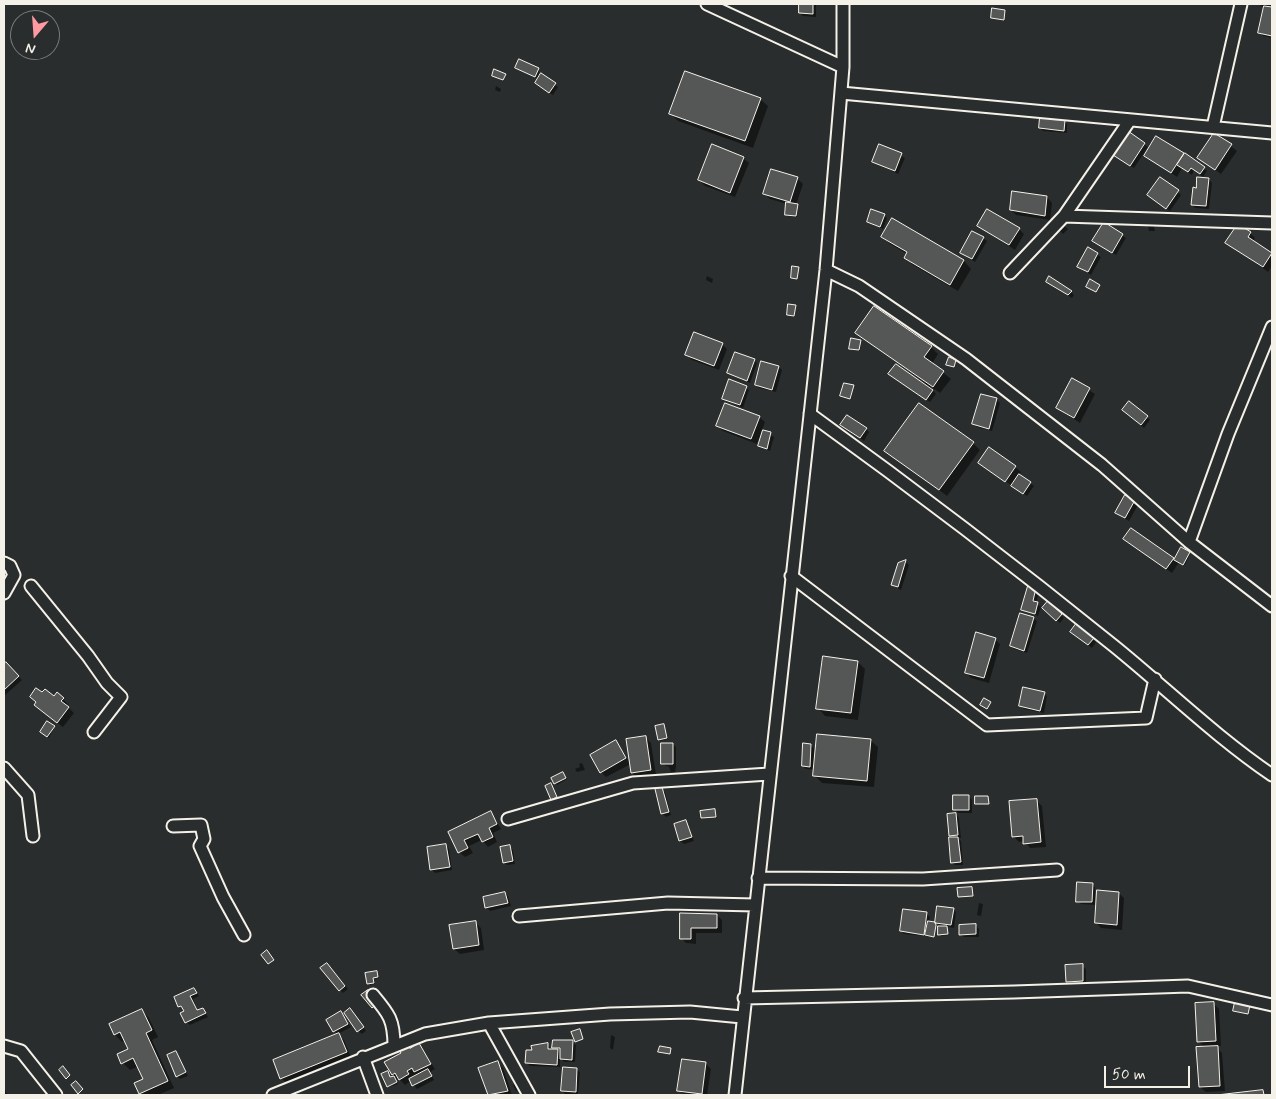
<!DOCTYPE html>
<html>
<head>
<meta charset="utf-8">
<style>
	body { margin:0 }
	#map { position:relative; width:1276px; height:1099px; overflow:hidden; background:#2a2d2e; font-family:Mynerve,sans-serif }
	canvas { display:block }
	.frame { position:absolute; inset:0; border:5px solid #f4f1e8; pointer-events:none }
	.north { position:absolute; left:10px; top:10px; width:50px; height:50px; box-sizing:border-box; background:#2a2d2e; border:1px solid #7b7b78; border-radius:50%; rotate:198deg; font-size:14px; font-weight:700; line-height:20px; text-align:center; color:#f4f1e8 }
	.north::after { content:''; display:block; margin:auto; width:18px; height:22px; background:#ff9aa2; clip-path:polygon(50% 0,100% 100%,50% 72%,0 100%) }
	.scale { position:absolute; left:1104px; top:1066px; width:86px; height:22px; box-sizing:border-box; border:2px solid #f4f1e8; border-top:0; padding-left:6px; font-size:15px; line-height:18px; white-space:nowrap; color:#f4f1e8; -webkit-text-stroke:4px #2a2d2e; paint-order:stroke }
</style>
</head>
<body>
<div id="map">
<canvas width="1276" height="1099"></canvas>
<div class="frame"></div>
<div class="north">N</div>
<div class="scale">50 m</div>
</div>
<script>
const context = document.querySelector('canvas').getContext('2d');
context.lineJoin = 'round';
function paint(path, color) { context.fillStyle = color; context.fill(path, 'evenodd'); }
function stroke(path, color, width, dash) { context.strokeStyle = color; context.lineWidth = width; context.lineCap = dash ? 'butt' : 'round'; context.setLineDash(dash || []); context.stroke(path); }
paint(new Path2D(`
	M800 4H816V17L803 16 800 13Z
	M1258 4H1272V38L1263 36 1260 32 1264 8Z
	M1004 11 1005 21 992 18Z
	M517 68 538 69 540 74 558 87 553 95 539 86 538 79Z
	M496 86 501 89 500 92 495 90Z
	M760 99 768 106 753 148 678 121 671 114Z
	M1064 121 1067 124V133L1043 131 1040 128Z
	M1128 133 1148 147 1134 168 1118 158Z
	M1215 134 1237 151 1221 174 1199 158Z
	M880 146 905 158 898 174 874 161Z
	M1183 154 1207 171 1203 177 1194 170 1192 175 1182 168 1177 177 1146 156Z
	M743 158 749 163 735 197 705 186 699 180Z
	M797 178 803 184 796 205 798 206 797 217 787 216V204L770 199 764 193Z
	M1160 178 1181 195 1170 211 1152 198Z
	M1198 178 1209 179 1212 183 1209 209 1195 208 1192 204Z
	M1047 197 1052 203 1050 220 1016 215 1011 210Z
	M884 215 887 218 883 229 868 222Z
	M892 220 964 261 971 269 958 291 913 265 905 258 907 254 890 244 883 237Z
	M1062 224 1068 229 1063 234 1058 229Z
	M1104 224 1126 238 1116 255 1094 241Z
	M978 226 1019 229 1024 234 1015 250Z
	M1148 226H1154L1155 231H1149Z
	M1250 233 1255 238 1253 242 1272 255V266L1268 272 1227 242Z
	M983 238 987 241 975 262 961 253Z
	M1088 249 1101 257 1091 275 1079 267Z
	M707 276 713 279 712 283 706 280Z
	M1050 285 1071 292 1074 295 1072 298Z
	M857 333 931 347 938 354 932 364 951 379 940 393 930 386 936 394 930 402 893 377 922 384 924 382Z
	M861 341 860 351 851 348Z
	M722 344 727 349 719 370 692 360 687 355Z
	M754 360 757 363 750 383 729 373Z
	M779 367 782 370 776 392 759 388 756 385Z
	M1073 380 1095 394 1080 423 1057 408Z
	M853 386 851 399 842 396Z
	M746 387 749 390 743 408 724 399Z
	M982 395 997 400 1000 403 992 431 977 427 974 424Z
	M1127 414 1147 417 1150 420 1144 428Z
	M759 417 765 422 757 444 723 431 717 426Z
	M842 425 866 429 869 432 864 441Z
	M764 431 774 437 770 451 760 446Z
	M973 443 980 450 947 496 886 450Z
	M989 449 1015 467 1021 472 1019 475 1034 486 1027 496 979 463Z
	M1125 496 1138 505 1129 521 1116 513Z
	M1124 539 1175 561 1182 549 1190 554 1185 565 1179 562 1172 573Z
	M906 562 909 565 901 590 892 585 899 564Z
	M1034 593 1038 596 1036 603 1041 607 1038 616 1022 609Z
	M1049 603 1064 618 1060 623 1044 608Z
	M1033 618 1037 621 1027 653 1014 649 1011 646Z
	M1075 635 1093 639 1096 642 1092 648Z
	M995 639 1000 644 989 683 971 678 966 672Z
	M858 662 865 669 858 720 825 716 818 708Z
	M6 664 22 680 4 696V666Z
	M1044 693 1047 696 1044 713 1024 709 1020 705Z
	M54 697 63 699 68 704 67 706 74 713 63 727 40 710Z
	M664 725 668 739 660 741 659 739Z
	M54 727 49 738 42 733Z
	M645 737 651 743 656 775 637 778 632 772 631 764 606 777 601 772 616 742 630 763Z
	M870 740 878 747 874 787 822 783 814 775 815 770 806 769 803 766 811 745 814 748V756L816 757Z
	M673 744 676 747V767L675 772H671L669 767 662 764Z
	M582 763 585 770 577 772 575 769 580 767 579 764Z
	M563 773 567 779 557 785 555 783Z
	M662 789 665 792 671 815 666 817 662 813Z
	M969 796 972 800V813H958L955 809Z
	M1037 801 1042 806 1046 847 1030 848 1025 841 1019 842 1013 836Z
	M715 810 717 818H702Z
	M491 813 501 829 493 833 497 842 488 847 482 840 469 846 473 853 465 857 459 852 450 832Z
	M956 814 959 818 961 838H958L961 841 963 865H955L952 862 953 838 950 835Z
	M686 822 694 841 684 844 680 841Z
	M445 845 449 849 452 870 435 873 431 869Z
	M510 847 513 850 515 864 507 865 504 862Z
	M1092 884 1095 887V905L1081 904 1078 901Z
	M971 888 973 897H959Z
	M505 893 508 896 511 906 490 911 486 907Z
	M1119 893 1124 898 1122 930 1101 928 1096 923Z
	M979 903 983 904 981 916 977 915Z
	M953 909 956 912 954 928 948 927V935L941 936V927L936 923Z
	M681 914 717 915 722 920V933H696V944L686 943 681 938Z
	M926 914 930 917 929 922 935 924V937L904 934 901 931Z
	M475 922 481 928 484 950 460 954 454 949Z
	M975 925 979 929V937H964L960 934Z
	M1082 966 1086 969V984H1071L1067 981Z
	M330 968 348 989 343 993 340 990Z
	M377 973 379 978 374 979 375 984 370 985 367 974Z
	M194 989 199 996 193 999 198 1011 203 1009 208 1017 190 1025 186 1022 184 1009 179 1006Z
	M1214 1004 1219 1009 1221 1046H1216L1222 1053 1225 1091 1206 1092 1200 1087 1205 1048 1199 1042Z
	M142 1010 149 1018 158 1037 152 1040 174 1088 158 1095H142L140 1093 145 1079 139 1066 130 1070 123 1063 129 1050 125 1040 122 1042 115 1035Z
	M341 1013 351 1027 338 1034 344 1040 351 1057 287 1083 281 1078 338 1035 334 1031Z
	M353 1013 366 1031 362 1034 358 1031Z
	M611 1035 615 1037 613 1050 610 1048Z
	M554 1041 572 1042 576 1045 575 1062H564L560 1058V1067L530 1066 526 1062 533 1051 548 1045 551 1050H553Z
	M419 1045 435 1069 430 1072 434 1080 417 1089 411 1081 405 1085 399 1079 396 1080 398 1084 389 1087V1074L391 1078 395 1077 393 1074 402 1053 409 1046 411 1049Z
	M176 1053 188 1076 180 1079 177 1076Z
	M497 1062 503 1068 512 1095H490L480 1069Z
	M705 1063 711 1069 707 1095H684L679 1090Z
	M576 1069 580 1072 578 1094H565L562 1090Z
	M515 1084 518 1090 516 1091 513 1085Z
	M4 1085 6 1093 11 1095H4Z`), '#0007');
const building = new Path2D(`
	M799 4H813V14L799 13Z
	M1264 6 1272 7V36L1258 33Z
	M992 8 1005 10 1004 20 991 18Z
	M519 59 539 68 535 77 515 68Z
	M494 69 506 74 503 80 492 76Z
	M685 71 761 98 745 141 669 114Z
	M541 73 556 83 549 93 535 83Z
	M1040 117 1065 120 1064 131 1039 128Z
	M1128 131 1145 143 1130 166 1113 155Z
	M1214 133 1232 144 1215 170 1197 158Z
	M1156 136 1184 153 1171 173 1144 156Z
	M712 144 744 157 730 193 698 180Z
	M879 144 902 153 895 171 872 162Z
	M1185 153 1205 167 1200 174 1191 168 1188 172 1177 165Z
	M771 169 798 177 790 202 763 194Z
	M1160 177 1179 190 1166 209 1147 195Z
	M1197 177 1209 178 1206 206 1191 205 1193 187 1196 188Z
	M1012 191 1047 196 1045 216 1010 210Z
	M786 202 798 204 796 216 785 215Z
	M871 209 885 214 880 227 867 222Z
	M987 209 1020 228 1009 245 977 226Z
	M892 218 964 260 950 285 904 258 907 252 881 237Z
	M1104 222 1123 234 1112 253 1092 241Z
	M1238 224 1251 232 1248 237 1272 253 1263 267 1225 243Z
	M972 231 984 237 972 259 960 253Z
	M1088 247 1098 253 1088 272 1077 267Z
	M792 266 799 267 797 279 791 278Z
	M1049 276 1072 291 1068 295 1046 282Z
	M1090 279 1100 285 1096 292 1086 287Z
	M788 304 796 305 794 316 787 315Z
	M874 306 932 346 924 357 944 371 933 387 855 333Z
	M694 332 723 343 714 366 685 355Z
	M851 338 861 340 859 350 849 349Z
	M735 352 755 359 747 381 727 373Z
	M949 357 956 360 954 367 946 365Z
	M761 361 779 366 772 390 755 385Z
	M896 364 933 390 926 400 888 374Z
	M1072 378 1090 388 1074 418 1056 408Z
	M729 379 747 386 740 405 722 399Z
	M844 383 854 385 850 399 840 396Z
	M981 394 997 398 989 429 972 424Z
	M1129 401 1148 416 1141 425 1122 410Z
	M725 403 760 416 751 439 716 426Z
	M919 403 974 442 939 490 884 451Z
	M847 415 867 428 860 438 840 425Z
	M763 430 771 432 767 449 758 446Z
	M989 447 1016 466 1005 482 978 463Z
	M1019 474 1031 482 1023 494 1011 486Z
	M1125 495 1135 500 1125 518 1115 513Z
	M1131 528 1174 558 1166 569 1123 539Z
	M1181 547 1190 552 1183 565 1174 560Z
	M906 560 898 587 891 585 898 563Z
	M1028 586 1035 592 1033 601 1038 602 1035 614 1021 610Z
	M1048 601 1062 614 1056 621 1042 608Z
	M1020 613 1034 617 1024 651 1010 646Z
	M1076 624 1094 638 1088 645 1070 632Z
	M976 632 996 638 984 678 965 673Z
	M823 656 858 661 851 713 816 709Z
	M6 662 19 676 4 690V664Z
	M1023 687 1045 692 1040 711 1019 706Z
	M36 688 42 692 45 689 54 696 57 692 64 698 61 701 69 707 57 723 34 705 36 702 30 697Z
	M984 698 991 702 987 709 980 705Z
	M47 721 55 726 47 737 40 732Z
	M664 724 667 738 658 740 655 726Z
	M817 734 871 739 867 781 813 776Z
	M646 736 651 770 631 773 626 739Z
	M616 740 626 758 600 773 590 755Z
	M661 743H673V764H661Z
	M803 743 811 744 810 767 802 766Z
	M563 772 566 778 554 784 551 778Z
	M551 783 557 797 551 800 545 786Z
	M662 787 669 812 661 814 655 789Z
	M953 795H969V810H953Z
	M975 796H988L989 804H975Z
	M1037 799 1041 842 1023 844V836L1012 837 1009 801Z
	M715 809 716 817 701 818 700 811Z
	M491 811 497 824 489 828 493 837 482 842 478 834 464 840 468 848 458 853 448 832Z
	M956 813 958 835 949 836 947 814Z
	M686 820 692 837 679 841 674 824Z
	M949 837H958L961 862 951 863Z
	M446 844 450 867 430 870 427 847Z
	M510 845 513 861 503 863 500 847Z
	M1077 882 1093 883 1092 902H1076Z
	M972 887 973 896 958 897 957 888Z
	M1097 890 1119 892 1117 925 1095 923Z
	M505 892 508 903 485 908 483 897Z
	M937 906 954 908 951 925 935 923Z
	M903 909 927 912 924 935 900 931Z
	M680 913 717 914V928H691V939H680Z
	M476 921 479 945 453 949 449 925Z
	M928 921 935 922 936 925 934 937 925 935Z
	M976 924V934L959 935V925Z
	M938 926H947L948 934 938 935Z
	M267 950 274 960 268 964 261 955Z
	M327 963 345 986 339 991 320 968Z
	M1083 964V981L1066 982 1065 965Z
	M377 971 378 977 373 978 374 983 367 984 365 973Z
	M194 988 197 993 190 996 197 1010 203 1008 206 1013 185 1023 180 1013 184 1011 181 1006 178 1007 174 997Z
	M368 990 378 1003 372 1008 361 995Z
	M1214 1002 1216 1041 1197 1042 1195 1003Z
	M1235 1002 1250 1005 1248 1014 1233 1011Z
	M350 1008 364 1027 357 1032 344 1013Z
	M142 1009 152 1030 146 1033 168 1081 139 1094 134 1083 143 1079 133 1058 121 1064 117 1054 128 1049 120 1032 114 1035 109 1024Z
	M341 1011 348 1024 333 1032 326 1020Z
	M580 1029 583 1039 575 1042 571 1032Z
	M339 1033 347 1052 280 1079 273 1060Z
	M553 1040H573L572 1060 560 1059V1048H552Z
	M419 1043 431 1064 414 1072 412 1068 407 1071 409 1074 399 1080 395 1073 392 1075 384 1062 401 1053 399 1050 409 1045 410 1048Z
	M548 1043V1049H558L557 1065 525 1063 526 1050H532L531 1046Z
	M660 1046 671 1048 670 1054 658 1052Z
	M1218 1046 1220 1086 1199 1087 1196 1047Z
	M176 1051 186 1072 176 1077 167 1055Z
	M682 1059 706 1062 702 1094 677 1091Z
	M498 1061 508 1091 488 1095 478 1068Z
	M63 1066 70 1075 66 1079 59 1070Z
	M563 1067 577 1068 576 1092 561 1091Z
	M428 1069 432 1076 412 1086 409 1079Z
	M388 1071 390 1077 394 1076 397 1082 387 1087 381 1074Z
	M76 1081 83 1089 78 1094 71 1085Z
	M1263 1090 1264 1095H1217Z`);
paint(building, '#555756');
stroke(building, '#f4f1e8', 1);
const minor = new Path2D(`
	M707 4 843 67
	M841 93 1272 133
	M1213 127 1241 4
	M1064 216 1272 223
	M826 270 859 286 966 359 1102 465 1189 542 1272 606
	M1010 273 1064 216 1130 120
	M810 414C914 489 1015 566 1114 646 1167 689 1216 737 1272 775
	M1189 542 1228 434 1272 327
	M4 563 10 566 14 575 4 593
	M791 576 987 725 1146 718 1155 679
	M31 586 88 656 107 683 121 697 94 732
	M4 768 28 795 33 836
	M508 819 633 783 769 774
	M173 826 201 825 204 839 200 846 223 897 244 935
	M758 878 923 879 1057 870
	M519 916 668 903 755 905
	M373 995C389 1014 394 1020 394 1046
	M744 998 1014 992 1188 986 1272 1005
	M489 1023 529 1095
	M4 1046 21 1051 56 1095
	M363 1057 377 1095
	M273 1095 425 1034 489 1023 610 1014 690 1012 742 1017
	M735 1095 826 270 843 67V4`);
stroke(minor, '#f4f1e8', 15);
stroke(minor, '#2a2d2e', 11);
</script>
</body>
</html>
